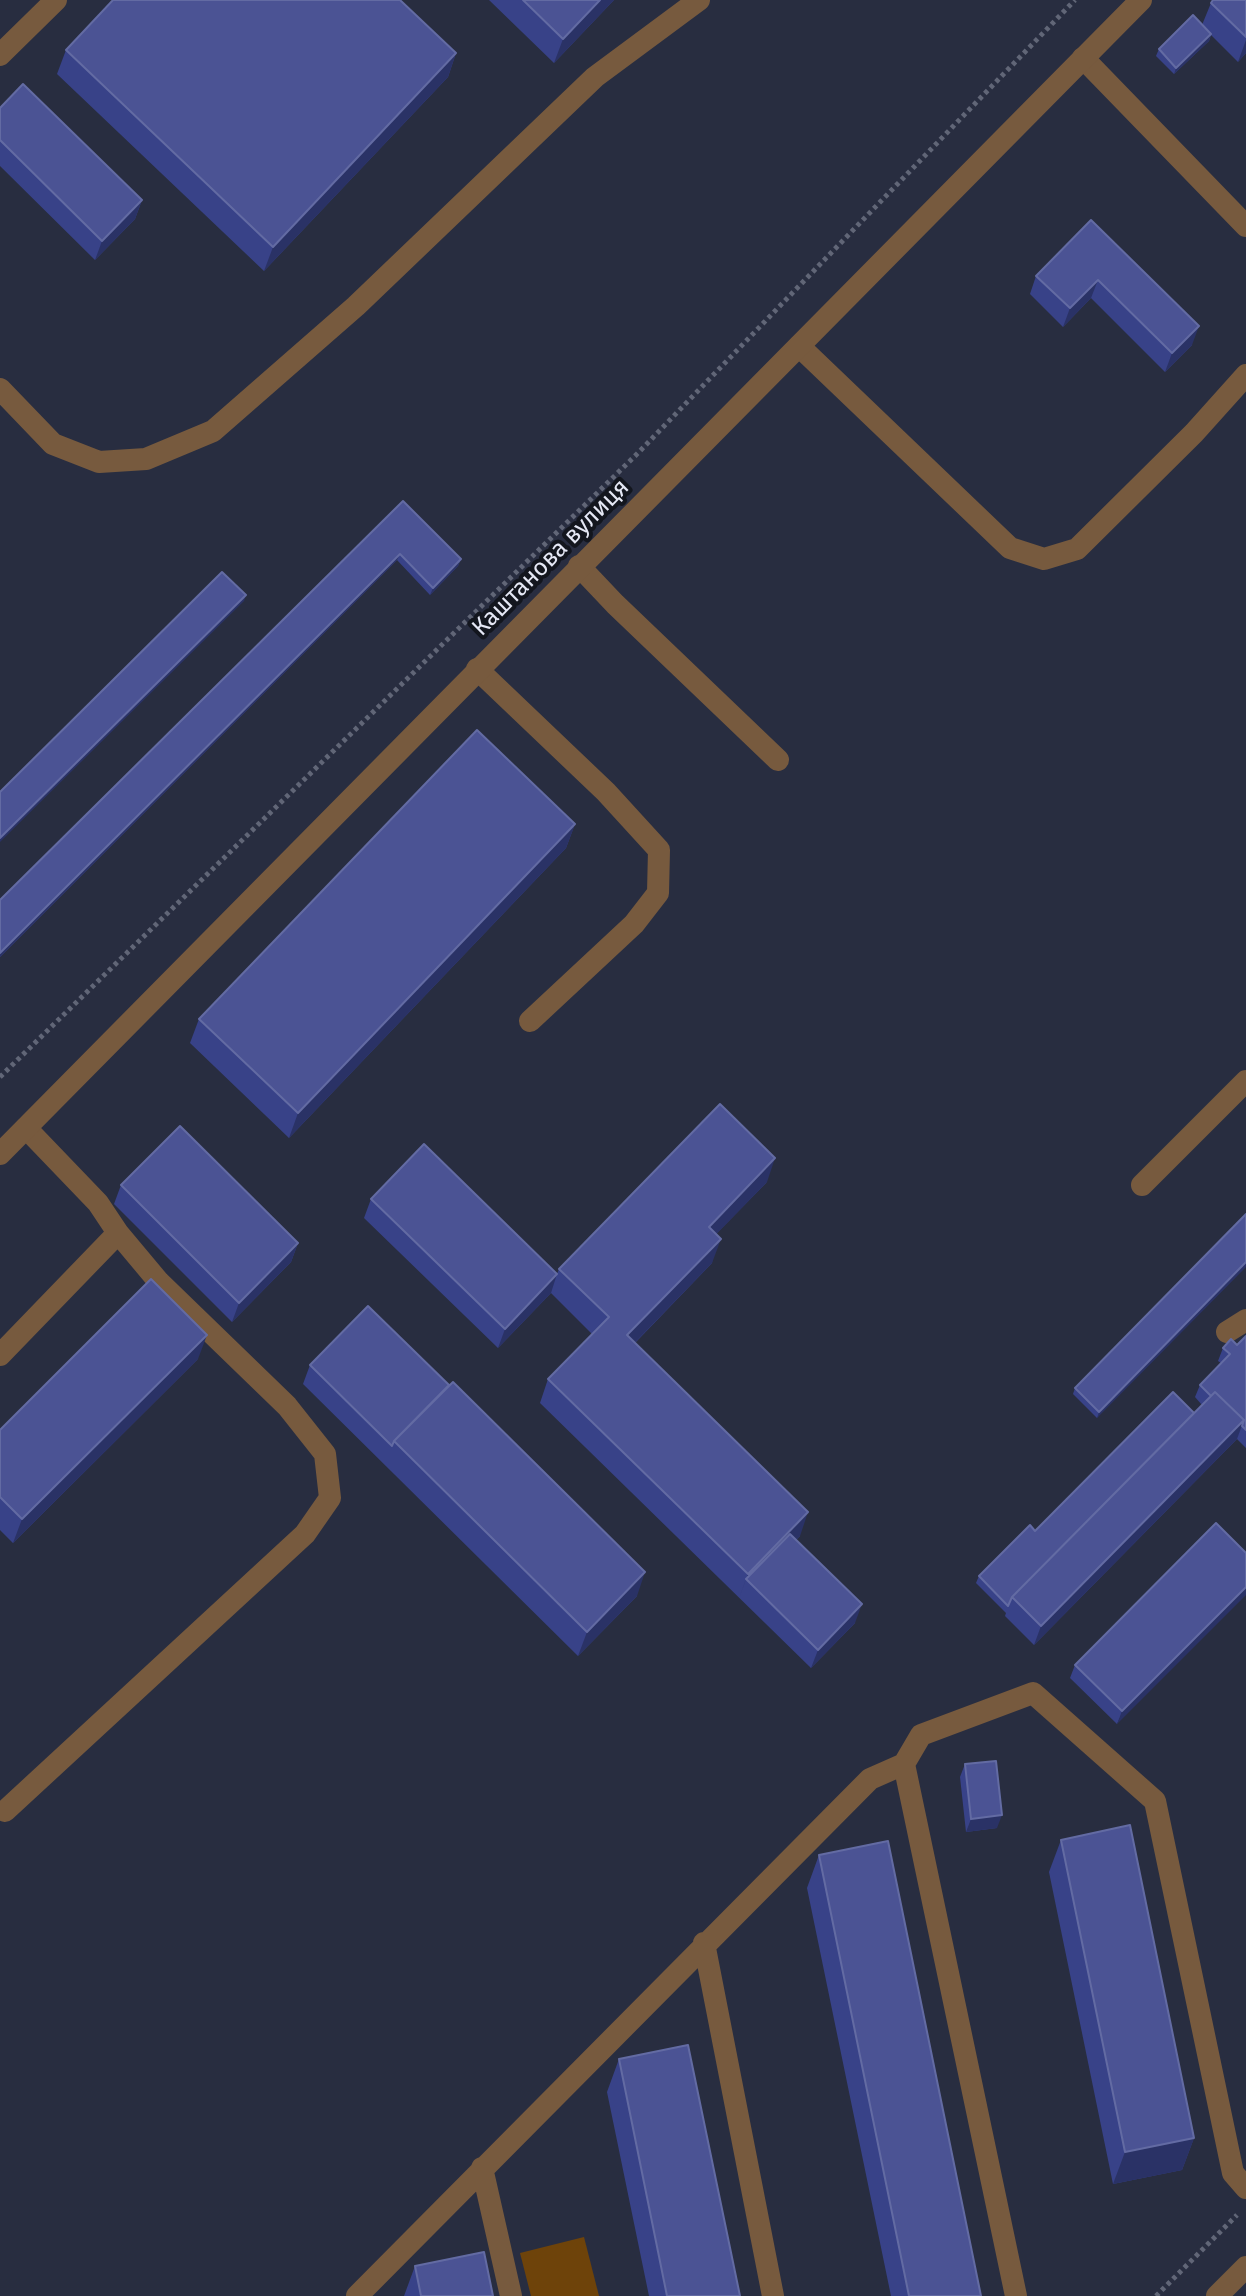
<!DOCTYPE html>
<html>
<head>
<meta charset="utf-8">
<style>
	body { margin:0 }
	canvas { display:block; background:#282d40 }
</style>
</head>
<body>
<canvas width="1246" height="2296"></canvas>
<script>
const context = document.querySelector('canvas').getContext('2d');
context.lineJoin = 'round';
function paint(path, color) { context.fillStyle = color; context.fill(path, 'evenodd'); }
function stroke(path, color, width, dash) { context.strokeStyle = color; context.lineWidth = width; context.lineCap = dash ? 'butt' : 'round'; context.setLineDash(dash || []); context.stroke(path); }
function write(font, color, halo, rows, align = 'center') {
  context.font = font + ' "Fira Sans",sans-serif'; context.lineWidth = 8; context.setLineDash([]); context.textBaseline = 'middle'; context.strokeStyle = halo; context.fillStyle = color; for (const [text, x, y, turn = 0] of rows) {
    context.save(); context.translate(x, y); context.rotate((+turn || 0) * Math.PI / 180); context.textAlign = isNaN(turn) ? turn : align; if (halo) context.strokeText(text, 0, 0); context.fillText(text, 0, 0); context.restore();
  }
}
paint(new Path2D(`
	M584 2237 599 2296H531L520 2253Z`), '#6e430a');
stroke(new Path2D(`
	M0 1077 638 453 1075 0
	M1156 2296 1237 2215`), '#616677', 5, [4, 4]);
stroke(new Path2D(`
	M0 55 56 0
	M1083 58 1246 226
	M799 346 1010 548 1044 559 1077 549 1194 433 1246 375
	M0 389 53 444 99 462 146 459 213 431 356 306 595 77 699 0
	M579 566 615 604 778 760
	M477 669 606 792 659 850 658 893 634 924 530 1021
	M1142 1185 1246 1081
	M1227 1332 1246 1320
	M0 1355 118 1233
	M904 1764 1016 2296
	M5 1811 305 1534 330 1498 325 1454 287 1406 159 1282 118 1233 98 1203 26 1128
	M704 1943 773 2296
	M482 2168 511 2296
	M357 2296 870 1779 904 1764 921 1735 1033 1693 1155 1801 1233 2173 1246 2188`), '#775a3e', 22);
stroke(new Path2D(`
	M0 1154 1141 0
	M1217 2296 1246 2267`), '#775a3e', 22);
paint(new Path2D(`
	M489 0H614L554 63Z
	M1246 0V53L1238 62 1211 35 1209 41 1174 74 1156 56 1159 49 1202 25 1211 3Z
	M66 50 456 53 448 77 264 271 57 74Z
	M0 108 142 200 135 219 95 260 0 166Z
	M1091 220 1192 345 1165 372 1091 298 1063 327 1030 294 1036 276Z
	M403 501 461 559 458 566 430 595 397 560 0 957V900Z
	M575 824 566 848 289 1138 190 1043 199 1019Z
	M767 1182 716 1234 712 1263 635 1343 800 1536 796 1540 855 1623 811 1668 540 1403 548 1379 592 1334 551 1293 498 1348 364 1218 371 1199 557 1274 559 1269Z
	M121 1185 298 1243 291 1262 232 1322 114 1204Z
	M1246 1214 1097 1418 1073 1394 1075 1388Z
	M1246 1336V1448L1237 1439 1034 1645 1005 1616 1006 1613 976 1583 979 1576 1035 1531 1194 1413 1202 1405 1195 1397 1200 1385 1221 1363 1218 1361 1223 1348 1237 1345Z
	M198 1359 13 1543 0 1530V1430Z
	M310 1365 637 1596 578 1656 303 1384Z
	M1216 1523 1117 1724 1070 1678 1075 1665Z
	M965 1764 997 1828 966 1832 960 1777Z
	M1061 1840 1194 2138 1182 2170 1113 2184 1049 1872Z
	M819 1855 981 2296H891L807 1888Z
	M619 2059 740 2296H649L607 2092Z
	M415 2266 493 2296H404Z`), '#384288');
paint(new Path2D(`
	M600 0H614L554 63 563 39Z
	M1211 34 1209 41 1174 74 1176 68Z
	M1246 40V53L1238 62Z
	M456 53 448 77 264 271 273 247Z
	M142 200 135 219 95 260 102 241Z
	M1098 280 1091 298 1063 327 1070 308Z
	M1199 326 1192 345 1165 372 1172 353Z
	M400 554 397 560 0 957V953Z
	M461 559 458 566 430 595 433 588Z
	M246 595 244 601 0 842V838Z
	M575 824 566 848 289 1138 298 1113Z
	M775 1158 767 1182 700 1251 709 1227Z
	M721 1239 712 1263 619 1359 627 1335Z
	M298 1243 291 1262 232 1322 239 1303Z
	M1246 1262V1267L1097 1418 1099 1412Z
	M557 1274 551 1293 498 1348 505 1329Z
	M207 1335 198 1359 13 1543 22 1519Z
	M1244 1420 1237 1439 1034 1645 1041 1626Z
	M808 1512 800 1536 752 1585 746 1579 739 1598 748 1574Z
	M645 1572 637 1596 578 1656 587 1632Z
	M1246 1587V1595L1117 1724 1122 1711Z
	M862 1604 855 1623 811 1668 818 1650Z
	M1002 1815 997 1828 966 1832 971 1819Z
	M1194 2138 1182 2170 1113 2184 1125 2152Z`), '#2a3266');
const building = new Path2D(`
	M113 0H400L456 53 273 247 66 50Z
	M523 0H600L563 39Z
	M1213 0H1246V37L1211 3Z
	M1193 15 1211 34 1176 68 1159 49Z
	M23 84 142 200 102 241 0 140V108Z
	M1091 220 1199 326 1172 353 1098 280 1070 308 1036 276Z
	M403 501 461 559 433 588 400 554 0 953V900Z
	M222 572 246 595 0 838V792Z
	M477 730 575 824 298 1113 199 1019Z
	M720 1104 775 1158 709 1227 721 1239 627 1335 808 1512 748 1574 548 1379 609 1317 559 1269Z
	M180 1126 298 1243 239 1303 121 1185Z
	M424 1144 557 1274 505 1329 371 1199Z
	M1246 1214V1262L1099 1412 1075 1388Z
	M151 1279 207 1335 22 1519 0 1497V1430Z
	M368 1306 449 1385 394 1441 392 1446 310 1365Z
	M1246 1336V1430L1242 1426 1244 1420 1215 1392 1211 1396 1200 1385 1230 1354 1223 1348 1231 1339 1237 1345Z
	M453 1382 645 1572 587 1632 394 1441Z
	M1173 1392 1194 1413 1012 1597 1008 1606 979 1576 1030 1525 1035 1531Z
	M1215 1392 1244 1420 1041 1626 1012 1597Z
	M1216 1523 1246 1553V1587L1122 1711 1075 1665Z
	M790 1534 862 1604 818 1650 746 1579Z
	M996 1761 1002 1815 971 1819 965 1764Z
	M1130 1825 1194 2138 1125 2152 1061 1840Z
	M888 1841 981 2296H909L819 1855Z
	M688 2045 740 2296H667L619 2059Z
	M484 2252 493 2296H421L415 2266Z`);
paint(building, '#4b5394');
stroke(building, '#636ba3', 2);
write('24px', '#e5e8f5', '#13161e', [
	["Каштанова вулиця",551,558,-45]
]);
</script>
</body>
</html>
